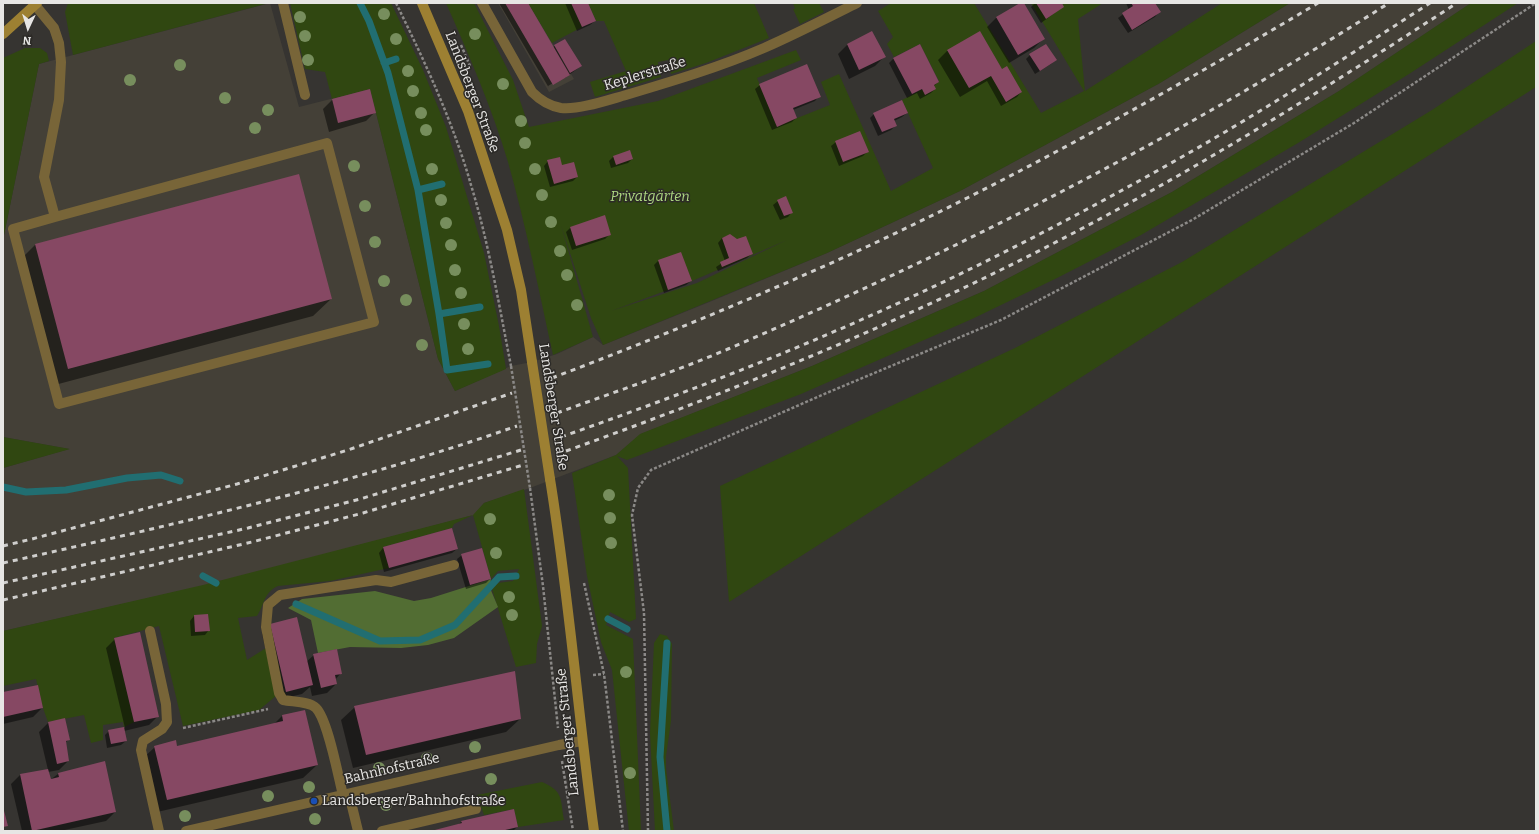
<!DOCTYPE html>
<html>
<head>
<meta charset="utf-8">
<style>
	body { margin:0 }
	#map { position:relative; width:1539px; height:834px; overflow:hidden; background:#363431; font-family:Bitter,serif }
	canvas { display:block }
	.frame { position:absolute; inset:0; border:4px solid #e7e6e4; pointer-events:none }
	.north { position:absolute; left:8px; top:8px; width:40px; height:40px; -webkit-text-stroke:3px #2c2a27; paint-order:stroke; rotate:184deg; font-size:11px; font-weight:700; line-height:16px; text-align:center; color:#e7e6e4 }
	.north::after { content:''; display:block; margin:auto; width:14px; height:18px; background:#e7e6e4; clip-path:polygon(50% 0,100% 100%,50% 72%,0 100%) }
</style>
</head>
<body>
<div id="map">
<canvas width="1539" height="834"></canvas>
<div class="frame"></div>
<div class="north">N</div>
</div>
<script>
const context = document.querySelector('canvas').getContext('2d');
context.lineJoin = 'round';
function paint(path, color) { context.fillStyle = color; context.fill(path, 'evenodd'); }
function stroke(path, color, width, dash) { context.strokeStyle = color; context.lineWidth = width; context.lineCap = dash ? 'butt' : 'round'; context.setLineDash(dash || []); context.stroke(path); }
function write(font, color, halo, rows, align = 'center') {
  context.font = font + ' Bitter,serif'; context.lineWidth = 3; context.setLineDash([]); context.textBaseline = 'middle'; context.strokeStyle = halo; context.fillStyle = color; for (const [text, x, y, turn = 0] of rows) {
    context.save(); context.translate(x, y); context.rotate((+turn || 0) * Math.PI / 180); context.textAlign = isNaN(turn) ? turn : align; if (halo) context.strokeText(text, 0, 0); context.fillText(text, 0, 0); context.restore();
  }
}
paint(new Path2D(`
	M270 3 299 107 370 89 438 359 455 391 511 366 532 362 557 354 593 337 603 345 707 303 827 253 960 191 1160 83 1290 3H1471L1339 91 1172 192 984 291 812 366 641 434 616 455 530 488 484 503 474 515 216 583 3 631V468L69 449 3 437V240L39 64Z
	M498 3H528L574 79 549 92Z`), '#444037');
paint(new Path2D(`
	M68 3H269L73 55 65 12Z
	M290 3H391L423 70 446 127 484 253 499 326 506 369 455 391 438 359 370 89 332 99 325 72 305 69Z
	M446 3H474L513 80 529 127 658 101 796 50 801 60 757 78 777 126 830 105 821 82 839 74 891 191 933 168 902 100 939 81 920 44 894 57 887 44 893 37 878 11 891 3H974L1041 113 1084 91 1031 3H1103L1078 19 1085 91 1222 3H1290L1160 83 960 191 827 253 603 345 591 318 561 225 593 337 553 355C539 291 526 226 508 162 492 108 469 55 446 3ZM787 240 697 283 611 311 692 281Z
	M528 3H571L582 27 552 43Z
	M588 3H754L769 38 706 63 671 74 668 60 658 62 661 77 595 97 590 82 626 71 604 21H596Z
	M793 3H819L824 12 800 24 793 9H795Z
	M1471 3H1518L1409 74 1298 143 1141 235 1057 278 972 319 801 394 627 460 617 456 628 468 636 619 629 622 610 612 606 625 633 639 641 831H629L612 670 601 642 587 576 572 473 616 455 640 434 812 366 984 291 1172 192 1339 91Z
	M1536 41V87L729 602 720 486 1015 348 1182 262 1432 110Z
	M25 48H40L47 53 49 61 39 64 3 240V58Z
	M3 437 70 449 3 468Z
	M524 489 542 626 537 644 536 663 516 667 492 589 498 583 513 581 519 569 498 571 491 579 473 515 454 524 452 528 383 547 389 568 330 581 278 586C263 593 265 604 257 616L238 618 247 660 266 648 276 696 259 710 183 726 159 626 114 638 134 722 124 727 123 722 103 725V740L91 743 84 715 48 722 43 708 36 679 3 686V631L203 585 473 515 484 503Z
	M660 634 667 636 672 644 671 721 666 756V768L674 831H655L650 733 654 643Z
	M542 782C564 792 560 798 564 820L518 827 514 809 484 815 477 795Z`), '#304711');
paint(new Path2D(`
	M491 579 490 588 498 607 454 638 428 645 401 648 350 647 318 653 311 620 288 608 302 599 375 591 414 601 431 598Z`), '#526d33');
paint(new Path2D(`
	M499 3H527L553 47 565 40 581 66 565 78V76L548 86 549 88Z
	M565 3H587L595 21 590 25 577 31Z
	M1022 3 1044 38 1034 48 1009 63 987 27 996 18Z
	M1035 3H1061L1063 7 1041 23 1031 7Z
	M1126 3H1154L1159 12 1155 17 1128 33 1118 18 1129 10Z
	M872 33 884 57 875 66 849 79 838 54 847 45Z
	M979 33 1001 69 1021 92 1017 97 1001 106 987 81 960 97 938 60 947 51Z
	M1030 55 1056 60 1051 64 1035 74 1026 59Z
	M894 58 938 82 934 86 935 89 931 93 920 99 917 93 907 98 889 63Z
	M760 85 819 96 815 101 793 110 796 118 792 122 772 130 755 89Z
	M332 100 375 112 366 121 329 132 323 109Z
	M907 113 902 117 894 121 896 125 891 130 878 136 870 118 874 114Z
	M836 142 867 152 863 156 839 166 831 146Z
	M630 152 632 159 628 163 611 168 609 161 613 157Z
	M548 161 561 166 577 177 573 181 550 187 544 166Z
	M298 175 331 299 313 316 51 386 18 262 35 245Z
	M778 201 792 212 788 217 780 220 773 205Z
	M571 227 610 234 605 239 572 250 566 232Z
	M730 235 752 253 747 258 718 271 716 267 725 261 718 243 722 238Z
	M658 261 691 281 686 285 664 293 654 265Z
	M451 530 457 549 452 553 384 572 379 553 383 548Z
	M462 555 490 579 486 583 466 589 457 559Z
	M207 615 209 630 205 635 191 636 190 621 194 616Z
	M271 624 306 662 314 655 341 673 335 680 336 684 327 693 312 696 310 687 302 694 277 700 262 634Z
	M115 639 158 716 149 725 124 731 126 741 121 745 107 748 105 735 109 731 125 728 106 648Z
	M3 693 42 708 33 717 3 724Z
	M355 707 520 719 506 732 353 768 341 720Z
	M282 716 317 765 303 778 153 813 141 760 155 747H176L274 724Z
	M64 720 69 739 65 743 68 761 59 770 48 772 50 780 58 774 115 812 106 821 60 831H22L11 784 20 775 48 770 39 732 48 723Z
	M462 821 517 827 513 831H433L458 825Z`), '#0007');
stroke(new Path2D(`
	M360 3 369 21 388 73 418 190 439 314 447 370 488 364
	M384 63 396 59
	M418 190 442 184
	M439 314 480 307
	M3 487 26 492 66 490 127 478 161 475 180 481
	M203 576 216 583
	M296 604 380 641 420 640 455 625 499 577 516 576
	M608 619 627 629
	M667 643 660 757 667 831`), '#216e71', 7);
paint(new Path2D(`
	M505 3H528L570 75 553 85Z
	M571 3H588L596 21 582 27Z
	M1020 3H1024L1045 39 1018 55 996 17Z
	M1036 3H1062L1064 7 1046 19Z
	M1131 3H1155L1161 12 1132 30 1122 13 1133 6Z
	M872 31 886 57 859 70 847 44Z
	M980 31 1002 69 1007 66 1022 92 1006 102 991 76 969 88 947 50Z
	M565 39 582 66 570 73 554 45Z
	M920 44 939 82 934 85 936 89 925 95 922 89 912 94 893 58Z
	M1046 44 1057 60 1040 71 1029 54Z
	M807 64 821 97 793 108 797 118 777 127 759 84Z
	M370 89 376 113 338 123 332 99Z
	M902 100 908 113 894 119 897 126 882 132 873 113Z
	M860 131 869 152 843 162 835 141Z
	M630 150 633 159 616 165 613 156Z
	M560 157 562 165 574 162 578 177 554 184 547 160Z
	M299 174 332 299 68 369 35 244Z
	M786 196 793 213 784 216 777 200Z
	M605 215 611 235 576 246 570 227Z
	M730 234 737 239 746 236 753 254 722 267 720 262 729 258 722 238Z
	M681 252 692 281 668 290 658 260Z
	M452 528 458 549 389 568 383 547Z
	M482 548 491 579 470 585 461 554Z
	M208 614 210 631 195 632 194 615Z
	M297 617 313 685 286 692 270 624Z
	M140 632 159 717 134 722 114 638Z
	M337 649 342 674 335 675 337 684 321 688 313 654Z
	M515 671 521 719 366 755 354 706Z
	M38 685 43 708 3 717V692Z
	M305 710 318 765 167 800 154 746 176 740 177 746 283 721 282 715Z
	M65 718 70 740 66 741 69 761 57 764 48 722Z
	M124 727 127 741 111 744 108 730Z
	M105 761 116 812 32 831 20 774 48 769 51 779 59 777 58 773Z
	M3 807 8 826 3 827Z
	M514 809 518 827 501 831H431L462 823 461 821Z`), '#864863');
stroke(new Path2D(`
	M396 3C425 62 453 122 471 185 489 244 499 305 511 366
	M461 45 470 66
	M530 488 543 586 558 728
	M584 583 604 674 623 831
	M593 675 604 674
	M183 728 268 709
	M562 761 573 831
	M648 831 644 613 632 515 638 488 651 470 829 392 1001 320 1192 220 1354 123 1536 3`), '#8b8987', 2.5, [3, 2]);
stroke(new Path2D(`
	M283 3 305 95
	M35 5 54 28 59 43 61 62 59 100 44 177 55 217 327 143 374 322 59 404 13 229 55 217
	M150 631 166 704 167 722 162 729 143 741 141 750 159 831
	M349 794 358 831
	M343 795C338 776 328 720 316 708 309 701 293 702 283 700L279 693 266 627 268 605 280 595 376 580 391 582 454 565
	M382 831 476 809`), '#786538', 10);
stroke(new Path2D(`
	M482 3 532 92C540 100 549 106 561 108 579 110 608 100 626 95 673 81 720 67 764 48 796 34 827 18 857 3
	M186 831 559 745 582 741`), '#786538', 10);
stroke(new Path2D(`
	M422 3 468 111 507 230 521 290 532 362
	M3 34 37 3
	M550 479C569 596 578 714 594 831`), '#9d8032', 10);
stroke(new Path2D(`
	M552 378C652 340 752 299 849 255 1010 181 1165 94 1318 3
	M557 413C614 392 672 373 728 349 957 251 1179 137 1389 3
	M561 437C683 394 803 348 920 293 1008 252 1095 206 1180 158 1265 110 1348 56 1430 3
	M566 451C753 384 934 309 1109 214 1228 150 1343 77 1457 3
	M3 546 32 539 237 484 348 450 512 393
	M3 563C176 524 349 485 517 426
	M3 583 248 528 360 499 521 450
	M3 600 252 542 363 513 523 465`), '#cfcecc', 3, [5, 5]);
stroke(new Path2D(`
	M511 366 530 488`), '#8b8987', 2.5, [3, 2]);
stroke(new Path2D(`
	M532 362 550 479`), '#9d8032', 10);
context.fillStyle = '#778e5d';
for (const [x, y] of [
	[384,14],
	[300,17],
	[475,34],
	[305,36],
	[396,39],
	[308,60],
	[180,65],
	[408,71],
	[130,80],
	[503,84],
	[413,91],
	[225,98],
	[268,110],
	[421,113],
	[521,121],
	[255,128],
	[426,130],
	[525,143],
	[354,166],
	[432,169],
	[535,169],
	[542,195],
	[441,200],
	[365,206],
	[551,222],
	[446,223],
	[375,242],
	[451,245],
	[560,251],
	[455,270],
	[567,275],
	[384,281],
	[461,293],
	[406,300],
	[577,305],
	[464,324],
	[422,345],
	[468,349],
	[609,495],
	[610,518],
	[490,519],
	[611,543],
	[496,553],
	[509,597],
	[512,615],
	[626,672],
	[475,747],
	[427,758],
	[379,768],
	[630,773],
	[491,779],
	[309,787],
	[268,796],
	[386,805],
	[185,816],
	[315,819]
]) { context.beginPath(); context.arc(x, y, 6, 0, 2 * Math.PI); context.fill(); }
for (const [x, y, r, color] of [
	[314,801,4,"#1a4fb4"]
]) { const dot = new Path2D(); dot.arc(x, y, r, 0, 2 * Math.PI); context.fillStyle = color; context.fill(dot); stroke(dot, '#2c2a27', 1.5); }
write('14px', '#e7e6e4', '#2c2a27', [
	["Keplerstraße",645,74,-17],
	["Landsberger Straße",472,92,69],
	["Landsberger Straße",553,407,81],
	["Landsberger Straße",568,732,-96],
	["Bahnhofstraße",392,769,-13]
]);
write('italic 14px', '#add781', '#2c2a27', [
	["Privatgärten",650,197]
]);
write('14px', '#e7e6e4', '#2c2a27', [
	["Landsberger/Bahnhofstraße",322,801]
], 'left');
</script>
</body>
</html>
